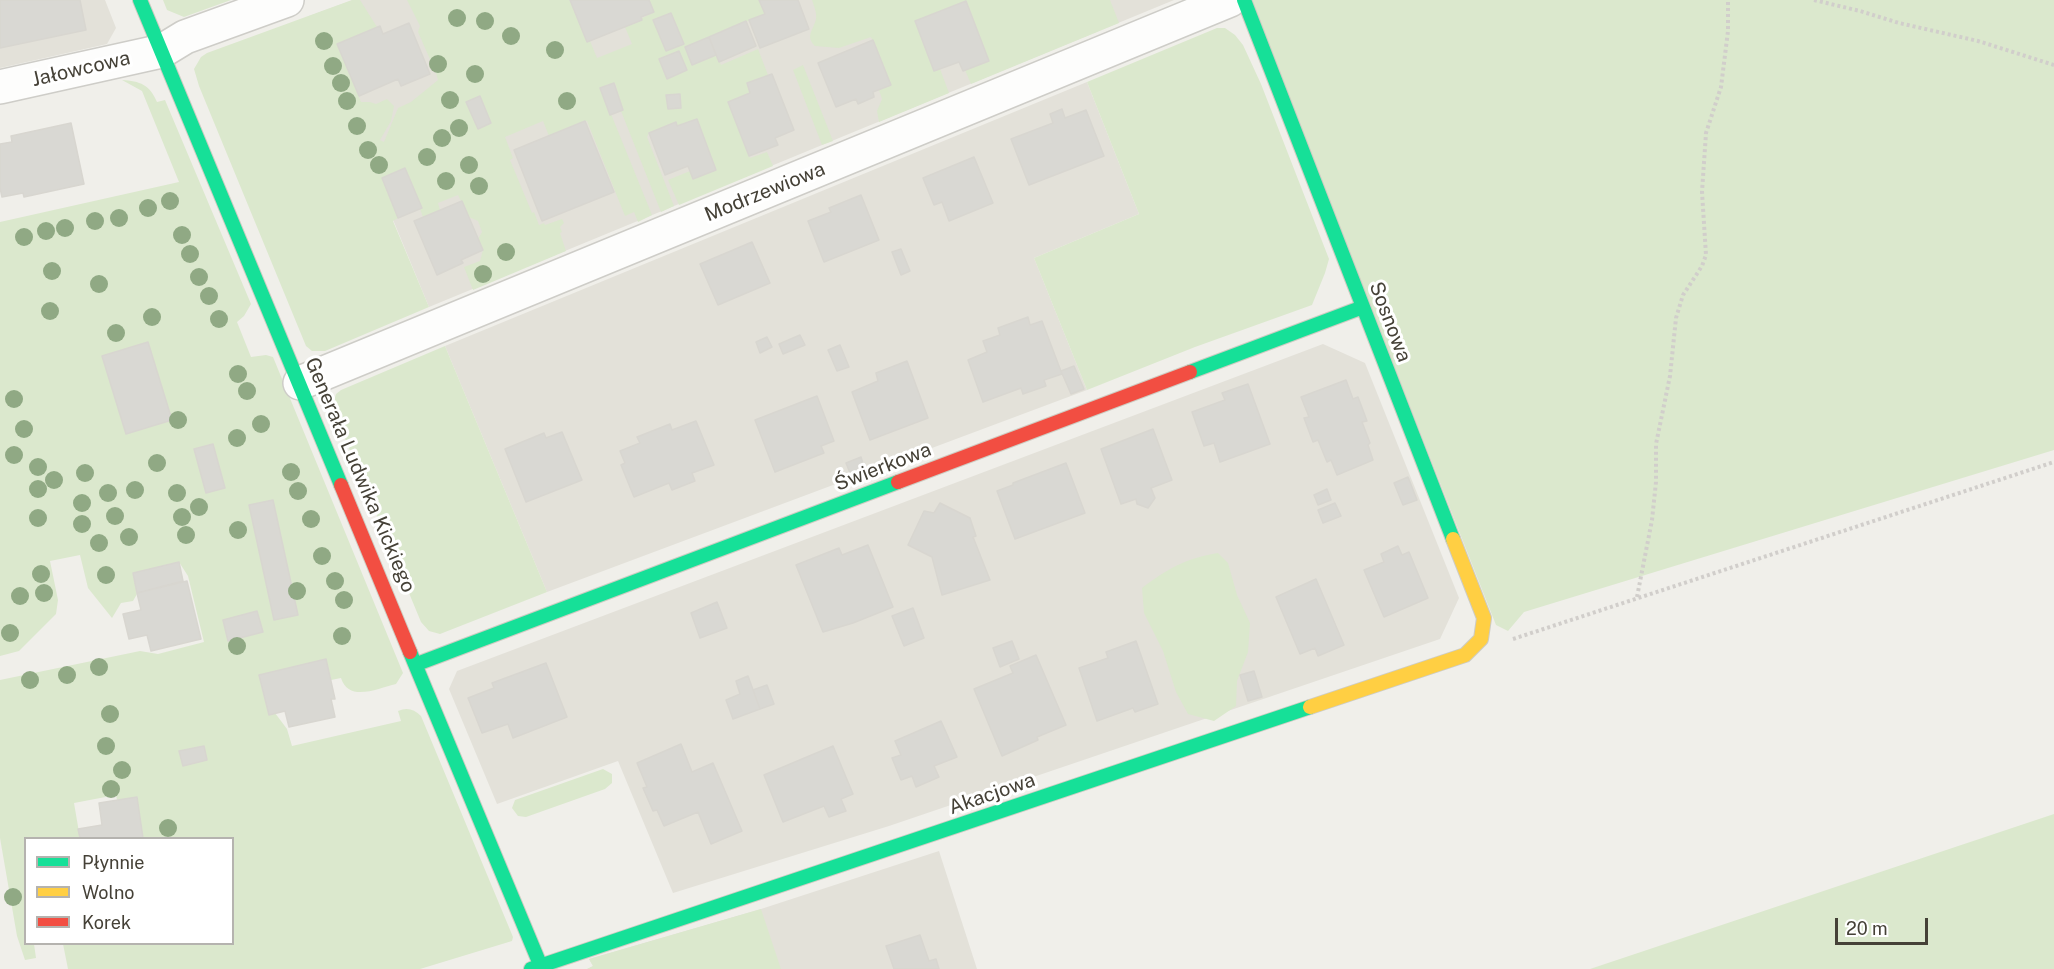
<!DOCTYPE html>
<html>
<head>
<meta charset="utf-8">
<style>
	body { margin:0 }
	#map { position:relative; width:2054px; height:969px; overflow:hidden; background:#f0efea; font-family:"Public Sans",sans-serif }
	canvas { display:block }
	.legend { position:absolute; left:24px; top:837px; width:210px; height:108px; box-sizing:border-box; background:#fff; border:2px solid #b5b3af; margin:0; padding:8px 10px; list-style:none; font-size:18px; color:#454137 }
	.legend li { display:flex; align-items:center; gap:12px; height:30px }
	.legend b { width:30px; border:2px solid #b5b3af }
	.scale { position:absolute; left:1835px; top:918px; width:93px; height:27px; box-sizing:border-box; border:3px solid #454137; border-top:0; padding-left:8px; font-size:18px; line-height:21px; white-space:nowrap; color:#454137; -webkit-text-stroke:4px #fff; paint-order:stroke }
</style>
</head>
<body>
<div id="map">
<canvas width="2054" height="969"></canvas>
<ul class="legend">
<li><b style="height:8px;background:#16e098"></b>Płynnie</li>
<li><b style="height:8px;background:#ffcf43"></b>Wolno</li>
<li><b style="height:8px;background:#f24e42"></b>Korek</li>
</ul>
<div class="scale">20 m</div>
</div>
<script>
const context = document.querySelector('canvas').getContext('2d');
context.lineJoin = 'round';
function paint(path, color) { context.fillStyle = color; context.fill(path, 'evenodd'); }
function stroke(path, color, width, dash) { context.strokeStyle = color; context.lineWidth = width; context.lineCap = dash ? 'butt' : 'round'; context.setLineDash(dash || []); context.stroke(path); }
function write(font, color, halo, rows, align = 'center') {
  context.font = font + ' "Public Sans",sans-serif'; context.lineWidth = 6; context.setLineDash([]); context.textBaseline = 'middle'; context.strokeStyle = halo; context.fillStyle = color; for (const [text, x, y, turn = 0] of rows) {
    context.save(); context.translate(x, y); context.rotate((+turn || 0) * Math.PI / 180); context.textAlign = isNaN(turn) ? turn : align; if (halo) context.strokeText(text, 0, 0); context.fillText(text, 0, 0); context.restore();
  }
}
paint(new Path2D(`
	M0 0H105L116 28 107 44 0 68Z
	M353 0H1174L429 307 309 16Z
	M1087 82 1139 214 1034 258 1087 390 547 592 445 346Z
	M1323 344 1365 363 1459 598 1440 639 889 826 673 893 618 761 497 804 449 689 457 671Z
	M939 851 977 969H587L593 966 589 959 761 909Z`), '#e3e1d9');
paint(new Path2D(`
	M163 0H231L184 17 167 10Z
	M352 0H360L377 27 337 45 361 102H370L376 104 387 99 394 106 391 121 380 140 384 142 398 108 411 102 438 80 436 73 418 32 420 26 407 0H570L587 42 590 41 597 58 632 44 625 27 654 12 649 0H759L765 14 685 47 692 65 716 55 721 65 758 49 768 75 747 83 750 93 728 102 750 158 767 152 773 166 679 205 668 180 690 171 693 179 716 169 697 119 677 126 675 122 649 133 647 137 674 206 661 212 621 111 623 110 615 83 601 87 609 114H611L652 215 638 222 634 212 625 216 587 121 549 136 543 121 505 137 513 158 510 160 532 213 534 212 539 225 544 223 545 225 562 219 564 223 560 227 562 232 560 233 566 251 473 290 464 267 480 261 483 250 478 239 482 232 478 221 469 217 458 195 438 203 440 210 423 217 405 168 382 178 398 218 393 221 429 307 325 351H312L306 346 199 86 194 69 201 57 207 53ZM671 13 683 44 666 51 653 20ZM679 51 687 70 667 79 659 60Z
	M812 0H1110L1119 23 971 84 965 70 989 60 966 2 915 21 934 71 940 69 949 93 879 122 877 111 882 99 879 90 890 84 871 37 839 48 815 46C805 36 813 31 816 19 817 13 814 6 812 0Z
	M1250 0H2054V450L1524 612 1508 631 1496 625Z
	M1217 28H1225L1235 35 1243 45 1261 84 1329 259 1325 273 1312 305 1195 347 1087 390 1034 258 1139 214 1087 82Z
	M803 65 833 141 822 145 793 70Z
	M122 80C140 81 150 85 157 102L165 100 251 304 244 316 237 322 251 357 266 355 273 357 403 673 396 684C378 688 349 703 341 678L331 680 326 659 260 676 269 714 275 713 287 729 292 746 401 721 398 711C407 707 414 709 421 716L513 937 512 941 420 969H68L63 944H232V838H143L137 798 117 800 116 795 74 803 80 838H26V944H34L36 958 25 960 17 936 0 838V680L140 651 158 654 204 642 188 576 179 562 133 573 137 594 133 601 121 603 112 618 88 588 80 555 50 561 58 600 56 614 19 651 0 656V222L179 182 142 91Z
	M445 346 547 592 440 634 429 631 421 622 332 407 336 394 341 390Z
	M1218 553 1228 563 1237 595 1250 623 1248 652 1237 681 1236 706 1214 721 1188 714 1176 692 1163 651 1144 613 1142 588C1167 569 1186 558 1218 553Z
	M603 769 612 774V783L605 789 526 817 518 816 512 808 515 800Z
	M2054 814V969H1590Z
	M761 909 781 969H587L593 966 589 959Z`), '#dbe8cd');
const building = new Path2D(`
	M0 0H80L86 30 0 48Z
	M570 0H649L654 12 641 17 642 20 587 42Z
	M759 0H798L809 29 760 48 749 20 765 14Z
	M966 1 989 61 963 71 959 62 934 71 915 21Z
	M671 13 684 44 666 51 653 20Z
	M746 21 756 46 719 62 709 37Z
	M409 23 430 74 401 86 398 79 359 96 337 44 380 26 383 34Z
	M709 37 716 55 692 65 685 47Z
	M873 40 891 85 873 92 874 97 858 104 856 99 836 107 818 63Z
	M679 51 687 70 667 79 659 59Z
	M772 74 794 130 775 138 778 145 749 156 728 102 750 93 747 83Z
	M614 83 623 110 610 115 600 88Z
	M680 94 681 108 668 109 666 95Z
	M480 96 491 123 478 129 466 102Z
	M1062 109 1065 118 1086 110 1104 156 1029 185 1011 139 1053 123 1050 114Z
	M697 119 716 170 693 179 688 166 665 175 649 133 676 122 677 126Z
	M585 121 614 192 542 221 514 150Z
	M71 123 84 184 24 197 23 193 2 197 0 188V144L12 142 11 136Z
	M974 157 993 203 949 221 942 202 934 205 923 178Z
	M405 168 422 208 398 218 382 178Z
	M861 195 879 240 824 262 808 221 831 212 829 208Z
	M462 201 483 250 461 260 463 263 437 275 414 221Z
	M752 242 770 283 718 305 700 264Z
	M901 249 910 271 901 275 892 252Z
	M1028 317 1030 325 1042 321 1062 374 1044 380 1046 386 1023 394 1021 388 983 402 968 360 987 352 983 341 1000 335 998 328Z
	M800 335 805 345 783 354 779 344Z
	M767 337 772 347 760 353 756 342Z
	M148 342 172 420 126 434 102 356Z
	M840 345 849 367 837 371 828 350Z
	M907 361 928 418 870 440 852 392 878 381 876 373Z
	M1074 366 1084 389 1071 394 1061 371Z
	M1346 380 1353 399 1358 397 1367 421 1362 422 1370 443 1368 445 1373 460 1337 475 1331 460 1327 462 1318 440 1313 442 1304 418 1309 417 1301 397Z
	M1248 384 1270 444 1220 462 1214 443 1204 446 1192 412 1225 400 1222 393Z
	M817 396 834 441 821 446 824 453 775 472 755 420Z
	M696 421 714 465 692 473 695 481 672 490 669 483 634 497 621 465 625 463 620 451 640 443 637 437 670 424 672 430Z
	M1153 429 1172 480 1151 488 1155 498 1148 508 1137 504 1136 499 1121 504 1101 449Z
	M562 432 582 480 526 502 505 449 544 433 546 438Z
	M213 444 225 488 206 493 194 449Z
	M861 457 864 467 850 473 846 463Z
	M1066 463 1085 513 1015 539 997 491 1013 485V483Z
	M1408 477 1417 500 1403 505 1394 483Z
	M1327 489 1331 500 1318 505 1314 495Z
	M273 500 298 615 274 620 249 505Z
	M940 503 970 518 976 536 973 537 990 580 942 595 932 557 908 545 924 511 934 513Z
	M1335 503 1341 516 1323 523 1318 510Z
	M868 545 893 607 853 623 823 632 796 565 839 548 842 555Z
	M1398 546 1402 555 1409 552 1428 598 1384 617 1364 570 1384 562 1381 554Z
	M179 562 183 581 137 593 133 573Z
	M1316 579 1344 645 1318 656 1315 648 1300 654 1276 597Z
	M187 581 201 639 151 651 147 635 129 639 123 614 141 610 137 593Z
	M717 602 727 628 700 638 691 613Z
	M913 608 924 638 904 646 892 616Z
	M257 611 263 632 228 641 223 620Z
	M1012 641 1019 659 1000 667 993 648Z
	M1136 641 1158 704 1135 712 1133 708 1097 721 1079 668 1108 658 1106 652Z
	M1036 655 1066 725 1037 737 1038 740 1002 756 974 689 1013 673 1010 666Z
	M326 659 335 699H331L335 717 289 727 285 711 269 715 259 675Z
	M546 663 567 717 513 738 508 724 482 733 468 698 494 688 492 683Z
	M1254 671 1262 697 1248 701 1240 675Z
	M748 676 760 709 733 719 726 700 740 694 736 681Z
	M767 685 774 704 760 709 753 690Z
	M941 721 957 757 934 766 939 777 916 787 912 776 901 780 892 758 901 755 895 741Z
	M681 744 692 772 713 763 742 831 711 844 698 812 664 826 657 810 653 811 643 788 647 787 637 763Z
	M204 746 207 760 183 766 179 751Z
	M833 746 853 794 841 799 846 811 829 817 824 806 783 822 764 775Z
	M137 797 143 838H80L78 829 102 825 99 803Z
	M920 935 929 961 936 959 939 969H894L886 946Z`);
paint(building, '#d9d8d3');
stroke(building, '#d8d6d0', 1.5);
const street = new Path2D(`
	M0 87 162 51 185 37 287 0
	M300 383 1230 0`);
const fast = new Path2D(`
	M140 0 341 485
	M1244 0 1453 539
	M1190 372 1363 307
	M410 652 542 969
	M417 664 898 482
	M531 969 1310 707`);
const slow = new Path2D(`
	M1310 707 1465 655 1481 639 1484 618 1453 539`);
const jam = new Path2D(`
	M898 482 1190 372
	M341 485 410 652`);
stroke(street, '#cecdc8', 36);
stroke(fast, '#ceccc2', 16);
stroke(slow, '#ceccc2', 16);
stroke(jam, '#ceccc2', 16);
stroke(new Path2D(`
	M1814 0 1860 11 1899 23 1978 41 2054 65
	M1637 597 1652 520 1656 482V444L1670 376 1676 318 1683 295 1702 266 1706 255 1702 192 1706 133 1721 87 1728 31V0
	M1513 639 2054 462`), '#d1cecb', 4, [3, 3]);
stroke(street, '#fdfdfc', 33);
stroke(fast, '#16e098', 14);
stroke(slow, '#ffcf43', 14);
stroke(jam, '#f24e42', 14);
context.fillStyle = '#90a984';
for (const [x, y] of [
	[457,18],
	[485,21],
	[511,36],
	[324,41],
	[555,50],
	[438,64],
	[333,66],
	[475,74],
	[341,83],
	[450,100],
	[347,101],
	[567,101],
	[357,126],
	[459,128],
	[442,138],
	[368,150],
	[427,157],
	[379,165],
	[469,165],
	[446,181],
	[479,186],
	[170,201],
	[148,208],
	[119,218],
	[95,221],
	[65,228],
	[46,231],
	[182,235],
	[24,237],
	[506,252],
	[190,254],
	[52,271],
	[483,274],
	[199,277],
	[99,284],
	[209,296],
	[50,311],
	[152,317],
	[219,319],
	[116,333],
	[238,374],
	[247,391],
	[14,399],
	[178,420],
	[261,424],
	[24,429],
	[237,438],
	[14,455],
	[157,463],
	[38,467],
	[291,472],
	[85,473],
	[54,480],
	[38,489],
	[135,490],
	[298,491],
	[108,493],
	[177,493],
	[82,503],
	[199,507],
	[115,516],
	[182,517],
	[38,518],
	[311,519],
	[82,524],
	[238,530],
	[186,535],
	[129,537],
	[99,543],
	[322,556],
	[41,574],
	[106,575],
	[335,581],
	[297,591],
	[44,593],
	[20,596],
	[344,600],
	[10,633],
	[342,636],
	[237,646],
	[99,667],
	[67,675],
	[30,680],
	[110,714],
	[106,746],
	[122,770],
	[111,789],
	[168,828],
	[13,897]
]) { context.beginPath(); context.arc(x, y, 9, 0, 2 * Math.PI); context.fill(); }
write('20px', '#454137', '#fff', [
	["Jałowcowa",81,69,-13],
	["Modrzewiowa",765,192,-22],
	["Sosnowa",1390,322,69],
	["Świerkowa",883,467,-21],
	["Generała Ludwika Kickiego",360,475,67],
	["Akacjowa",992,794,-19]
]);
</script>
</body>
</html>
